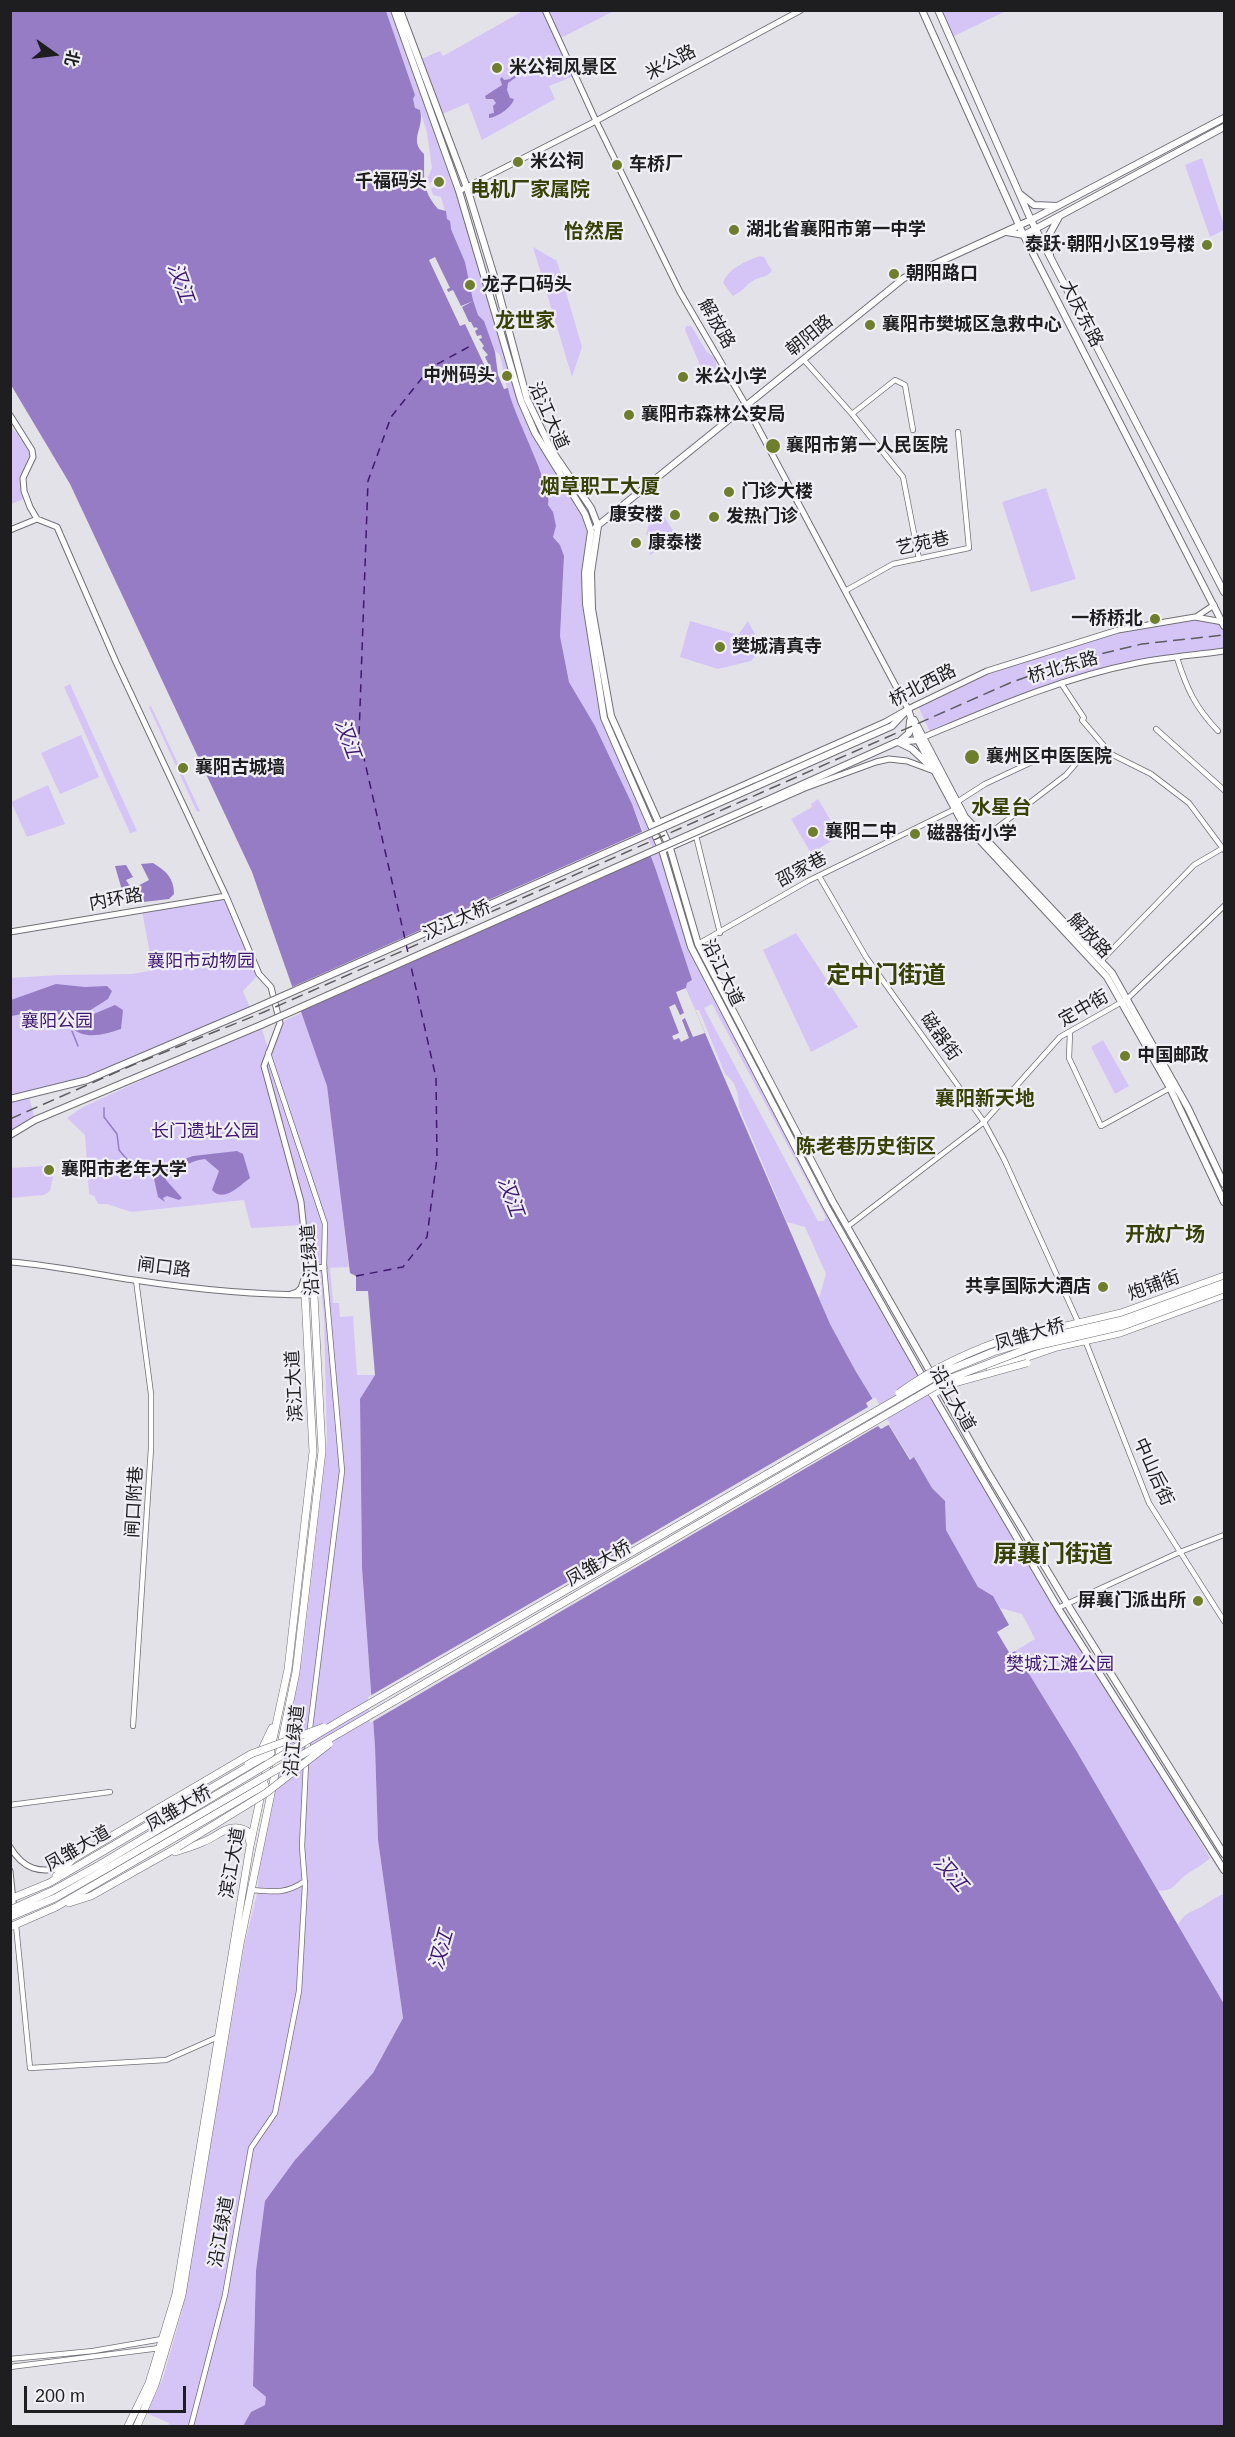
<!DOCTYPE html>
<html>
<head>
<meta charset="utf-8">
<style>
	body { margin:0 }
	#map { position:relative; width:1235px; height:2437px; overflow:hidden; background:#e4e2e9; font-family:Arial,"Noto Sans SC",sans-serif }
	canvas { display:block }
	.frame { position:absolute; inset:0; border:12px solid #1e1d1f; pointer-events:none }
	.north { position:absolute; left:24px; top:24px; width:60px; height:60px; -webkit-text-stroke:4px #f1eff6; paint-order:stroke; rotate:104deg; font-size:16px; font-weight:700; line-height:24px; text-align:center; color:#1e1d1f }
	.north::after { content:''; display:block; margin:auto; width:21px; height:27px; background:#1e1d1f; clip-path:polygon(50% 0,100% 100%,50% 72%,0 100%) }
	.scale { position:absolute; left:24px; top:2386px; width:162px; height:27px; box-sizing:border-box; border:3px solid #1e1d1f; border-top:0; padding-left:8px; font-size:18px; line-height:21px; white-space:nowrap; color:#1e1d1f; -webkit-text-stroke:4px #f1eff6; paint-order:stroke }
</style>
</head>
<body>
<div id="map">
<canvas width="1235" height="2437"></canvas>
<div class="frame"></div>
<div class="north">北</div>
<div class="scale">200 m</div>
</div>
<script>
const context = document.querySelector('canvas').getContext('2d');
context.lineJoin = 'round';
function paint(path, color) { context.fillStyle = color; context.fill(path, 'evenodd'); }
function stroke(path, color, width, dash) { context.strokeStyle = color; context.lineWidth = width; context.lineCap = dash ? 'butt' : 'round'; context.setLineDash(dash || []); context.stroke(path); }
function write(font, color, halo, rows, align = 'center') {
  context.font = font + ' Arial,"Noto Sans SC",sans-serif'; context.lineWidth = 4.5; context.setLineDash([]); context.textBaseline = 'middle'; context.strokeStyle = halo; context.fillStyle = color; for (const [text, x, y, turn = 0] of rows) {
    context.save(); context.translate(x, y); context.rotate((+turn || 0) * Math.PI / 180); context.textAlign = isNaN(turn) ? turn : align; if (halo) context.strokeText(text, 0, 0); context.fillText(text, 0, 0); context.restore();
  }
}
paint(new Path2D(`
	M386 11H394L454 175 521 401 535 433 585 514 591 531 585 573 604 718 663 853 691 947 885 1310 1210 1858C1203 1865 1194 1869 1186 1875 1173 1885 1176 1890 1158 1891L1077 1752 1015 1651 1035 1639 1022 1614 1000 1608 993 1596 978 1587 945 1529 944 1501 932 1488 915 1458 911 1460 855 1370 830 1324 819 1298 826 1274 805 1227 787 1222 739 1107C739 1095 736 1082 725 1074L699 1010H696L686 988 687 983 692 980 644 833 632 804 595 726 569 682 560 636 564 556 560 545 553 537 556 526 548 505 545 480 510 403 500 355 493 349 484 321 478 315 473 300 465 262 447 219 441 197 433 195 431 189 437 185 436 180 429 183 427 179 432 168 427 133 420 110 415 108 413 99 415 95ZM712 1004 826 1217 824 1221H818L704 1008Z
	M523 11H545L574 76 549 86 555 99 482 140 468 103 440 115 419 60 440 51 443 56Z
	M611 11 612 12 561 38 549 11Z
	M938 11H1006L950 38Z
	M1202 158 1224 225V230L1210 237 1185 165Z
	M533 247 557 261 582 347 572 377Z
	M760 256 764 257 772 271C767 277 760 277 754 280 746 285 742 292 733 296L723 283C727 269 746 261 760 256Z
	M686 326H691L707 352 715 358 717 368 713 377 707 378 703 372 685 330Z
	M10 426 32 450 33 457 23 479 26 498 11 504Z
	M1046 488 1076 579 1031 592 1002 502Z
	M663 515 678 538 650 555 649 549 652 537 646 535 650 520Z
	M1195 617 1223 622 1224 651 1138 662 1061 683 931 734 918 706 985 672 1118 630Z
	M690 621 738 635 748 621 757 638V654L751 661 718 669 680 657Z
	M70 684 137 831 130 833 64 687Z
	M151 706 200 811 197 812 149 707Z
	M81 735 99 777 60 794 41 753Z
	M48 785 65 824 27 837 11 802Z
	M818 799 840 836 811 853 791 819 812 807 811 804Z
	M226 896 259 974 243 991 251 1010 87 1080 29 1096 35 1120 11 1136V978L58 975 132 974 153 970 142 911Z
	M796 933 858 1027 811 1052 763 950Z
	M301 1013 323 1068 327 1086 349 1267 330 1268 333 1303H339L340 1317 353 1316 357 1375H375L360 1400 362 1568 375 1746 378 1840 403 2018 373 2073 295 2160 256 2271 253 2386 266 2397 265 2405 251 2412 243 2426H168L169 2423 146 2413 163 2378 182 2311 245 1942 258 1890 259 1858 302 1659 327 1441 324 1317 319 1269H312L303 1225 251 1228 244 1200 131 1212 107 1204H98L94 1196 89 1194 85 1135 67 1118 83 1107 261 1025 268 1049 280 1023Z
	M1103 1040 1129 1086 1115 1094 1091 1047Z
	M43 1166 49 1170 53 1177 50 1191 44 1195 11 1198V1168Z
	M1224 1894V2004L1178 1925C1185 1911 1194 1912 1206 1904 1212 1900 1217 1896 1224 1894Z`), '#d5c5f7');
paint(new Path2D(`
	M11 11H386L415 95 413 99 415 108 420 110C425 129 408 139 424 154 425 177 420 188 438 209L446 211 447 219 450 221 451 229 465 262 473 300 478 315 484 321 495 352 498 375 504 389 508 388C512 413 554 489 548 505L553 512 556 526 553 537 560 545 564 556 560 636 569 682 595 726 632 804 656 870 692 980 687 983 686 988 705 1033 830 1324 855 1370 910 1460 914 1457 932 1488 945 1501 946 1530 978 1587 993 1596 1009 1625 997 1632 1010 1654 1015 1651 1077 1752 1224 2004V2426H243L251 2412 265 2405 266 2397 253 2386 256 2271 265 2201 295 2160 373 2073 403 2018 378 1840 375 1746 362 1568 360 1399 375 1375 368 1291H356V1276L350 1273 327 1086 252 872 70 484 11 385Z
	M530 65V67L508 83 507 90 510 98 514 99C512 107 498 117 489 118V114L494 113 493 106 496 103 493 99H486L485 96 502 85 500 79 502 77 504 80 510 79Z
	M153 863C166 871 174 878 174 894L169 899 126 904 115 866 126 865 133 877 126 880 132 889 149 880 141 864Z
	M56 984 85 987 107 986 112 991 108 999 89 1011V1016L115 1005 123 1010 121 1029C105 1034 85 1041 71 1027 66 1022 66 1017 58 1014 49 1010 22 1014 11 1016V1000Z
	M237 1151 243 1154 250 1178C239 1186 224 1203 212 1190L219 1171 205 1159C196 1160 193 1162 185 1165 176 1169 167 1167 166 1180L182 1198 179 1200 167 1196 163 1198 165 1202 158 1197 153 1174 143 1162 163 1167 193 1156Z`), '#957cc5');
paint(new Path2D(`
	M435 257 450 288 447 289 448 292 453 290 461 306 473 301 462 307 469 322H471L474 328 476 327 478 329 475 331 477 336 481 335 482 338 479 339 484 346 482 348 488 355 485 357 492 371 488 373 465 324 460 326 429 260Z
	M646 830 654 854 298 1012 290 988Z
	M686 988 705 1033 693 1037 685 1018 682 1020 689 1038 681 1042 679 1038 674 1040 672 1036 679 1033 669 1007 675 1004 680 1015 684 1013 676 992Z
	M875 1397 890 1424 881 1429 878 1426 370 1723 368 1697 602 1562 601 1559 609 1554 611 1557 868 1407 866 1403Z`), '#e4e2e9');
stroke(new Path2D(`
	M70 1026 78 1046
	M104 1108V1117L117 1134 119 1150 130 1163 152 1165
	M157 1166 163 1167`), '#957cc5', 1.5);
stroke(new Path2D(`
	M405 939 359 736 368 481 391 417 430 368 474 344
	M406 944 409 957
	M356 1276 403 1267 427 1237 437 1158 436 1078 410 962`), '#401870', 1.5, [8, 6]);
const minor = new Path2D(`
	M804 360 852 414 895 380 905 385 913 430
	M852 414 903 477 919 559
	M845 591 893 564 969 548 958 432
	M1177 658C1187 689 1195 707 1218 731
	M1061 683 1084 718 1082 720 1111 754 1151 774 1189 803 1224 850
	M1156 729 1224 790
	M957 802 985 784 1049 754 1083 751 1092 761 1106 749
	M696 836 720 933
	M985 837 1066 775 1085 753
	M819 876 866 957 984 1122 1004 1159 1079 1324
	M698 944 808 881 955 809
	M1101 961 1194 865 1223 848
	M1070 1032 1069 1058 1101 1126 1170 1088
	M268 1053 325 1224 324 1267 342 1471 307 1752
	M847 1227 984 1122 1060 1037 1127 999 1224 906
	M1085 1340 1149 1503 1224 1621
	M1058 1608 1180 1552 1224 1535
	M133 1726 151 1448V1394L136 1280
	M10 1805 110 1792
	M251 1890C274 1892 286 1894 305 1881
	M16 1925 30 2068 166 2060 218 2037
	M10 2359 93 2351 162 2339
	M10 2367 160 2348
	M191 2426 225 2295 251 2148 275 2113 299 1991 305 1885 302 1846 306 1763`);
const tertiary = new Path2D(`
	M545 10 596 121 680 292 747 407 908 709
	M459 191 596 121 801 10
	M10 415 32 450 33 457 23 478 24 491 30 507 37 519 57 527 116 662 226 896 259 974 271 987 280 1023 264 1066 301 1202 305 1240V1276L301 1288 297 1292 288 1295
	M10 530 37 519
	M1196 617 1214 605
	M919 739C991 709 1061 678 1137 663 1166 657 1196 655 1224 651
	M651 826 885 722 908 709 987 671 1118 630 1195 617 1223 622
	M662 851 805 788 876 762 889 759 907 761 934 771
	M10 932 226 896
	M10 1262C52 1265 93 1274 134 1280 193 1289 254 1295 314 1295L311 1253 306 1241
	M312 1269 324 1267
	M10 1847C24 1870 39 1873 63 1868
	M10 1871 14 1911`);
const secondary = new Path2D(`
	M394 10 459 191 521 401 535 433 585 514 591 531 585 573 586 604 604 718 663 853 691 947 826 1206 925 1381
	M400 10 467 188 497 286 527 399 552 451 591 508 598 526 591 573 592 609 611 716 670 848 698 944 833 1202 932 1375
	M922 10 1023 234 1224 626
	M938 10 1031 220 1224 592
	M1020 194 1034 205 1057 206
	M1007 232 1024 235 1224 127
	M1050 255 1049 235 1059 217
	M596 527 904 278 1031 220 1224 118
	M908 709 918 740 961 820 1107 977 1170 1088 1224 1202
	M914 720 965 817 1112 973 1188 1108 1224 1184
	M901 740 909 733 910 721
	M900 743 912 749 928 764
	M757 786 892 726 908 709
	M761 803 897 742 918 740
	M10 1099 87 1080 258 1007
	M10 1135 35 1120 261 1025
	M939 1386 986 1469 1071 1610 1224 1854
	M930 1390 1058 1608 1224 1870`);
const primary = new Path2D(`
	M1015 1338 1121 1313 1224 1276
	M990 1370 1057 1347 1120 1333 1224 1295
	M932 1394 949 1386
	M248 1763 262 1749 272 1728
	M175 1852C184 1849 194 1846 203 1842 219 1836 229 1821 247 1831L250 1843
	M56 1876 73 1859 159 1808
	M10 1899 49 1883 271 1753
	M69 1903 91 1896 178 1847
	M10 1927 56 1907 265 1785
	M128 2426 149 2383 176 2294 250 1846 288 1669 313 1452 305 1295
	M137 2426 155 2385 182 2295 240 1944 296 1672 322 1451 314 1295`);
stroke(minor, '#727076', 6);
stroke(tertiary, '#727076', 7);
stroke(secondary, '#727076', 8);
stroke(primary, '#727076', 8);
stroke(minor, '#fff', 4.5);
stroke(tertiary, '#fff', 5);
stroke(secondary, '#fff', 6);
stroke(primary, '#fff', 7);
stroke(new Path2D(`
	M10 1119 135 1064 264 1012 1012 682 1075 660 1142 644 1224 635`), '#5d5c5f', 1.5, [12, 6]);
const secondaryBridge = new Path2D(`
	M258 1007 757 786
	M261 1025 761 803`);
const primaryBridge = new Path2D(`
	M944 1386 1027 1363
	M899 1393C935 1366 977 1348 1020 1334
	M159 1808 251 1754 324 1727
	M178 1847 266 1793 329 1744
	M10 1910 52 1891 99 1865 343 1719 942 1373 993 1352 1031 1341 1122 1320 1224 1283
	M10 1917 55 1898 106 1869 946 1380 1032 1347 1123 1326 1224 1289`);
stroke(secondaryBridge, '#727076', 8, []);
stroke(primaryBridge, '#727076', 8, []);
stroke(secondaryBridge, '#fff', 6);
stroke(primaryBridge, '#fff', 7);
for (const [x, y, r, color] of [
	[497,68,6,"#6e7e2c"],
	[518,162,6,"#6e7e2c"],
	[617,165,6,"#6e7e2c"],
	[439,182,6,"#6e7e2c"],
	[734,230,6,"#6e7e2c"],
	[1207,245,6,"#6e7e2c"],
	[894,274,6,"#6e7e2c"],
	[470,285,6,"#6e7e2c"],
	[870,325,6,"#6e7e2c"],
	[507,376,6,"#6e7e2c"],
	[683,377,6,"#6e7e2c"],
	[629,415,6,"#6e7e2c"],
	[773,446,8,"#6e7e2c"],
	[729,492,6,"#6e7e2c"],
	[675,515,6,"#6e7e2c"],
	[714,517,6,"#6e7e2c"],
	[636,543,6,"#6e7e2c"],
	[1155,619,6,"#6e7e2c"],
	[720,647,6,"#6e7e2c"],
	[972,757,8,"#6e7e2c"],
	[183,768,6,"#6e7e2c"],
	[813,832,6,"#6e7e2c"],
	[915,834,6,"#6e7e2c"],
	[1125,1056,6,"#6e7e2c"],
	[49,1170,6,"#6e7e2c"],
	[1103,1287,6,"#6e7e2c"],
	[1198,1601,6,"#6e7e2c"]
]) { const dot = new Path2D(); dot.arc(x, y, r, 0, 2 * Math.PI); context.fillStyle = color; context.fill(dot); stroke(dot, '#f1eff6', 2); }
write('18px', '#1e1d1f', '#f1eff6', [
	["米公路",671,63,-28],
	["大庆东路",1081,314,63],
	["解放路",716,324,60],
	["朝阳路",810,336,-39],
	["沿江大道",548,416,66],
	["艺苑巷",923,544,-12],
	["桥北东路",1063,668,-16],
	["桥北西路",923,686,-27],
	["邵家巷",802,870,-28],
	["内环路",116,900,-10],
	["汉江大桥",457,921,-24],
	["解放路",1089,936,47],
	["沿江大道",722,973,64],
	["定中街",1084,1009,-30],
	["磁器街",940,1037,54],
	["沿江绿道",311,1260,-94],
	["闸口路",164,1268,7],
	["炮铺街",1154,1286,-20],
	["凤雏大桥",1030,1335,-16],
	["滨江大道",295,1386,-93],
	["沿江大道",952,1399,60],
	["中山后街",1153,1472,66],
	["闸口附巷",135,1502,-87],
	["凤雏大桥",599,1564,-30],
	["沿江绿道",295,1741,-84],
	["凤雏大桥",179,1809,-30],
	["凤雏大道",78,1849,-30],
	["滨江大道",233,1863,-80],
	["沿江绿道",222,2232,-80]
]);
write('bold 18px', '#1e1d1f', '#f1eff6', [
	["米公祠风景区",509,68],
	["米公祠",530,162],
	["车桥厂",629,165],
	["千福码头",427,182,"right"],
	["湖北省襄阳市第一中学",746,230],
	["泰跃·朝阳小区19号楼",1195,245,"right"],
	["朝阳路口",906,274],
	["龙子口码头",482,285],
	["襄阳市樊城区急救中心",882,325],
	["中州码头",495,376,"right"],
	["米公小学",695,377],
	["襄阳市森林公安局",641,415],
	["襄阳市第一人民医院",786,446],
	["门诊大楼",741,492],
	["康安楼",663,515,"right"],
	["发热门诊",726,517],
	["康泰楼",648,543],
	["一桥桥北",1143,619,"right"],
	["樊城清真寺",732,647],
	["襄州区中医医院",986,757],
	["襄阳古城墙",195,768],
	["襄阳二中",825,832],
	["磁器街小学",927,834],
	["中国邮政",1137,1056],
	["襄阳市老年大学",61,1170],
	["共享国际大酒店",1091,1287,"right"],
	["屏襄门派出所",1186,1601,"right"]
], 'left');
write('18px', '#401870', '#f1eff6', [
	["襄阳市动物园",201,962],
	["襄阳公园",57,1022],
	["长门遗址公园",205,1132],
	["樊城江滩公园",1060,1665]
]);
write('bold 20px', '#384206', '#f1eff6', [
	["电机厂家属院",530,190],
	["怡然居",594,232],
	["龙世家",525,321],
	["烟草职工大厦",600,487],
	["水星台",1001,808],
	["襄阳新天地",985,1099],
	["陈老巷历史街区",866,1147],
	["开放广场",1165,1235]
]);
write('italic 20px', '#401870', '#f1eff6', [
	["汉江",180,283,70],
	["汉江",347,739,70],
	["汉江",510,1197,70],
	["汉江",950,1874,49],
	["汉江",442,1950,-74]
]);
write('bold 24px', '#384206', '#f1eff6', [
	["定中门街道",886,976],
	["屏襄门街道",1053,1555]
]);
</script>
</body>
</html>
